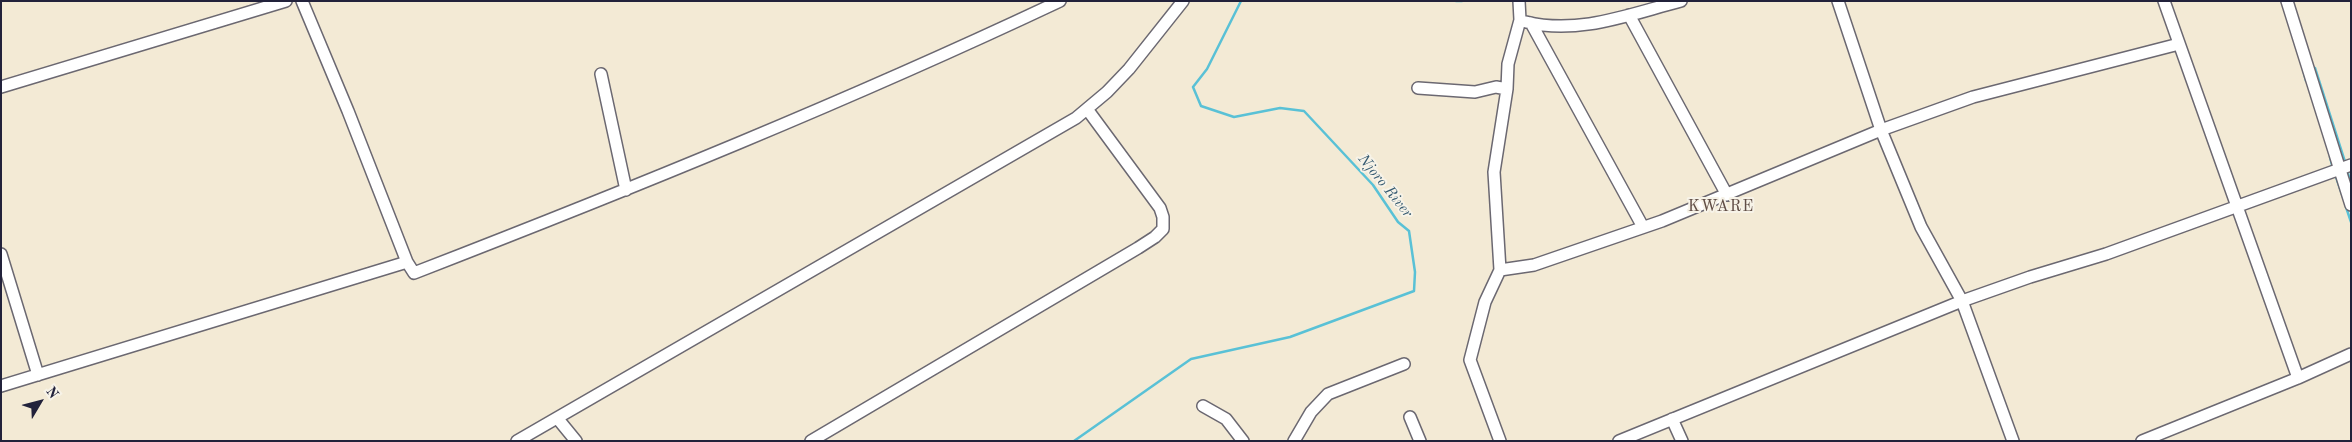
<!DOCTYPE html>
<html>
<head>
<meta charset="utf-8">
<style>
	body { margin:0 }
	#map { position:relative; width:2352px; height:442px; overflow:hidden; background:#f3ead5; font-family:"Old Standard TT",serif }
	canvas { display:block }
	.frame { position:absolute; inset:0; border:2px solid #22223b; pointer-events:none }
	.north { position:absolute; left:15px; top:377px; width:50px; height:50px; -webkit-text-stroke:4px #f7f3e8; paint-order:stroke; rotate:53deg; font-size:14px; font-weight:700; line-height:20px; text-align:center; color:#22223b }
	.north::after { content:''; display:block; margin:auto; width:18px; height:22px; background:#22223b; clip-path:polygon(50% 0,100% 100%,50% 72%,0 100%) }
</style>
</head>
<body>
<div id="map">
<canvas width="2352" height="442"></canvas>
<div class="frame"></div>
<div class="north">N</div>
</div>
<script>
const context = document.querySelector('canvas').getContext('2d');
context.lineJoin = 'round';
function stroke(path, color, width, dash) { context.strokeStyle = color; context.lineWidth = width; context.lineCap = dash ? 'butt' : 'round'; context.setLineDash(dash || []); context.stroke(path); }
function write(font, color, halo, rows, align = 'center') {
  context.font = font + ' "Old Standard TT",serif'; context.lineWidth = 4; context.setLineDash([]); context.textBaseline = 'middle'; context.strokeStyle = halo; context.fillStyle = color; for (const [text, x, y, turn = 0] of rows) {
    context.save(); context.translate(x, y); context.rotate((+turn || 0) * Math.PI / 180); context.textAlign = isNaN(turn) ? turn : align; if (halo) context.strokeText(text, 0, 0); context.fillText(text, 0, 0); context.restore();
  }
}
stroke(new Path2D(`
	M1456 1H1462
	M2315 68 2346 165
	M2303 69 2306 81
	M2330 157 2333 169
	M2347 170 2351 183
	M2335 174 2343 197
	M2346 207 2351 222
	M1074 441 1191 359 1290 337 1414 291 1415 272 1409 231 1398 222 1373 185 1304 111 1280 108 1234 117 1201 106 1193 87 1207 69 1241 1`), '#59c1d6', 2.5);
const minor = new Path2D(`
	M302 1 348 111 407 262 414 273C631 189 848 101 1060 1
	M1838 1 1881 130 1921 227 1962 301 2013 441
	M2164 1 2298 378
	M2287 1 2351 205
	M1629 15 1727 195
	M1526 22C1579 35 1630 14 1681 1
	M1531 23 1643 227
	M601 74 626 190
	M1 87 286 1
	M1418 88 1475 92 1496 87 1507 89
	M1 254 38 375
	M1500 270 1534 265 1662 221 1881 130 1973 97 2179 44
	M1 386 407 262
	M1203 406 1226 419 1243 441
	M1410 417 1420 441
	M558 419 576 441
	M1672 419 1682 441
	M517 441 1076 118 1107 92 1129 69 1183 1
	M811 441 1138 248 1155 237 1163 229V217L1160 208 1087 109
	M1294 441 1311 412 1328 394 1404 364
	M1500 441 1470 360 1485 302 1500 270 1494 172 1507 89 1508 64 1520 20 1519 1
	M1619 441 1962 301 2030 277 2106 254 2351 165
	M2142 441 2298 378 2351 354`);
stroke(minor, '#6b6871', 14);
stroke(minor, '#fff', 11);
write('italic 15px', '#355a71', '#f7f3e8', [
	["Njoro River",1385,186,51]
]);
context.letterSpacing = '1px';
write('16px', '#614e46', '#f7f3e8', [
	["KWARE",1721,207]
]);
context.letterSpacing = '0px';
</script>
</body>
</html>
